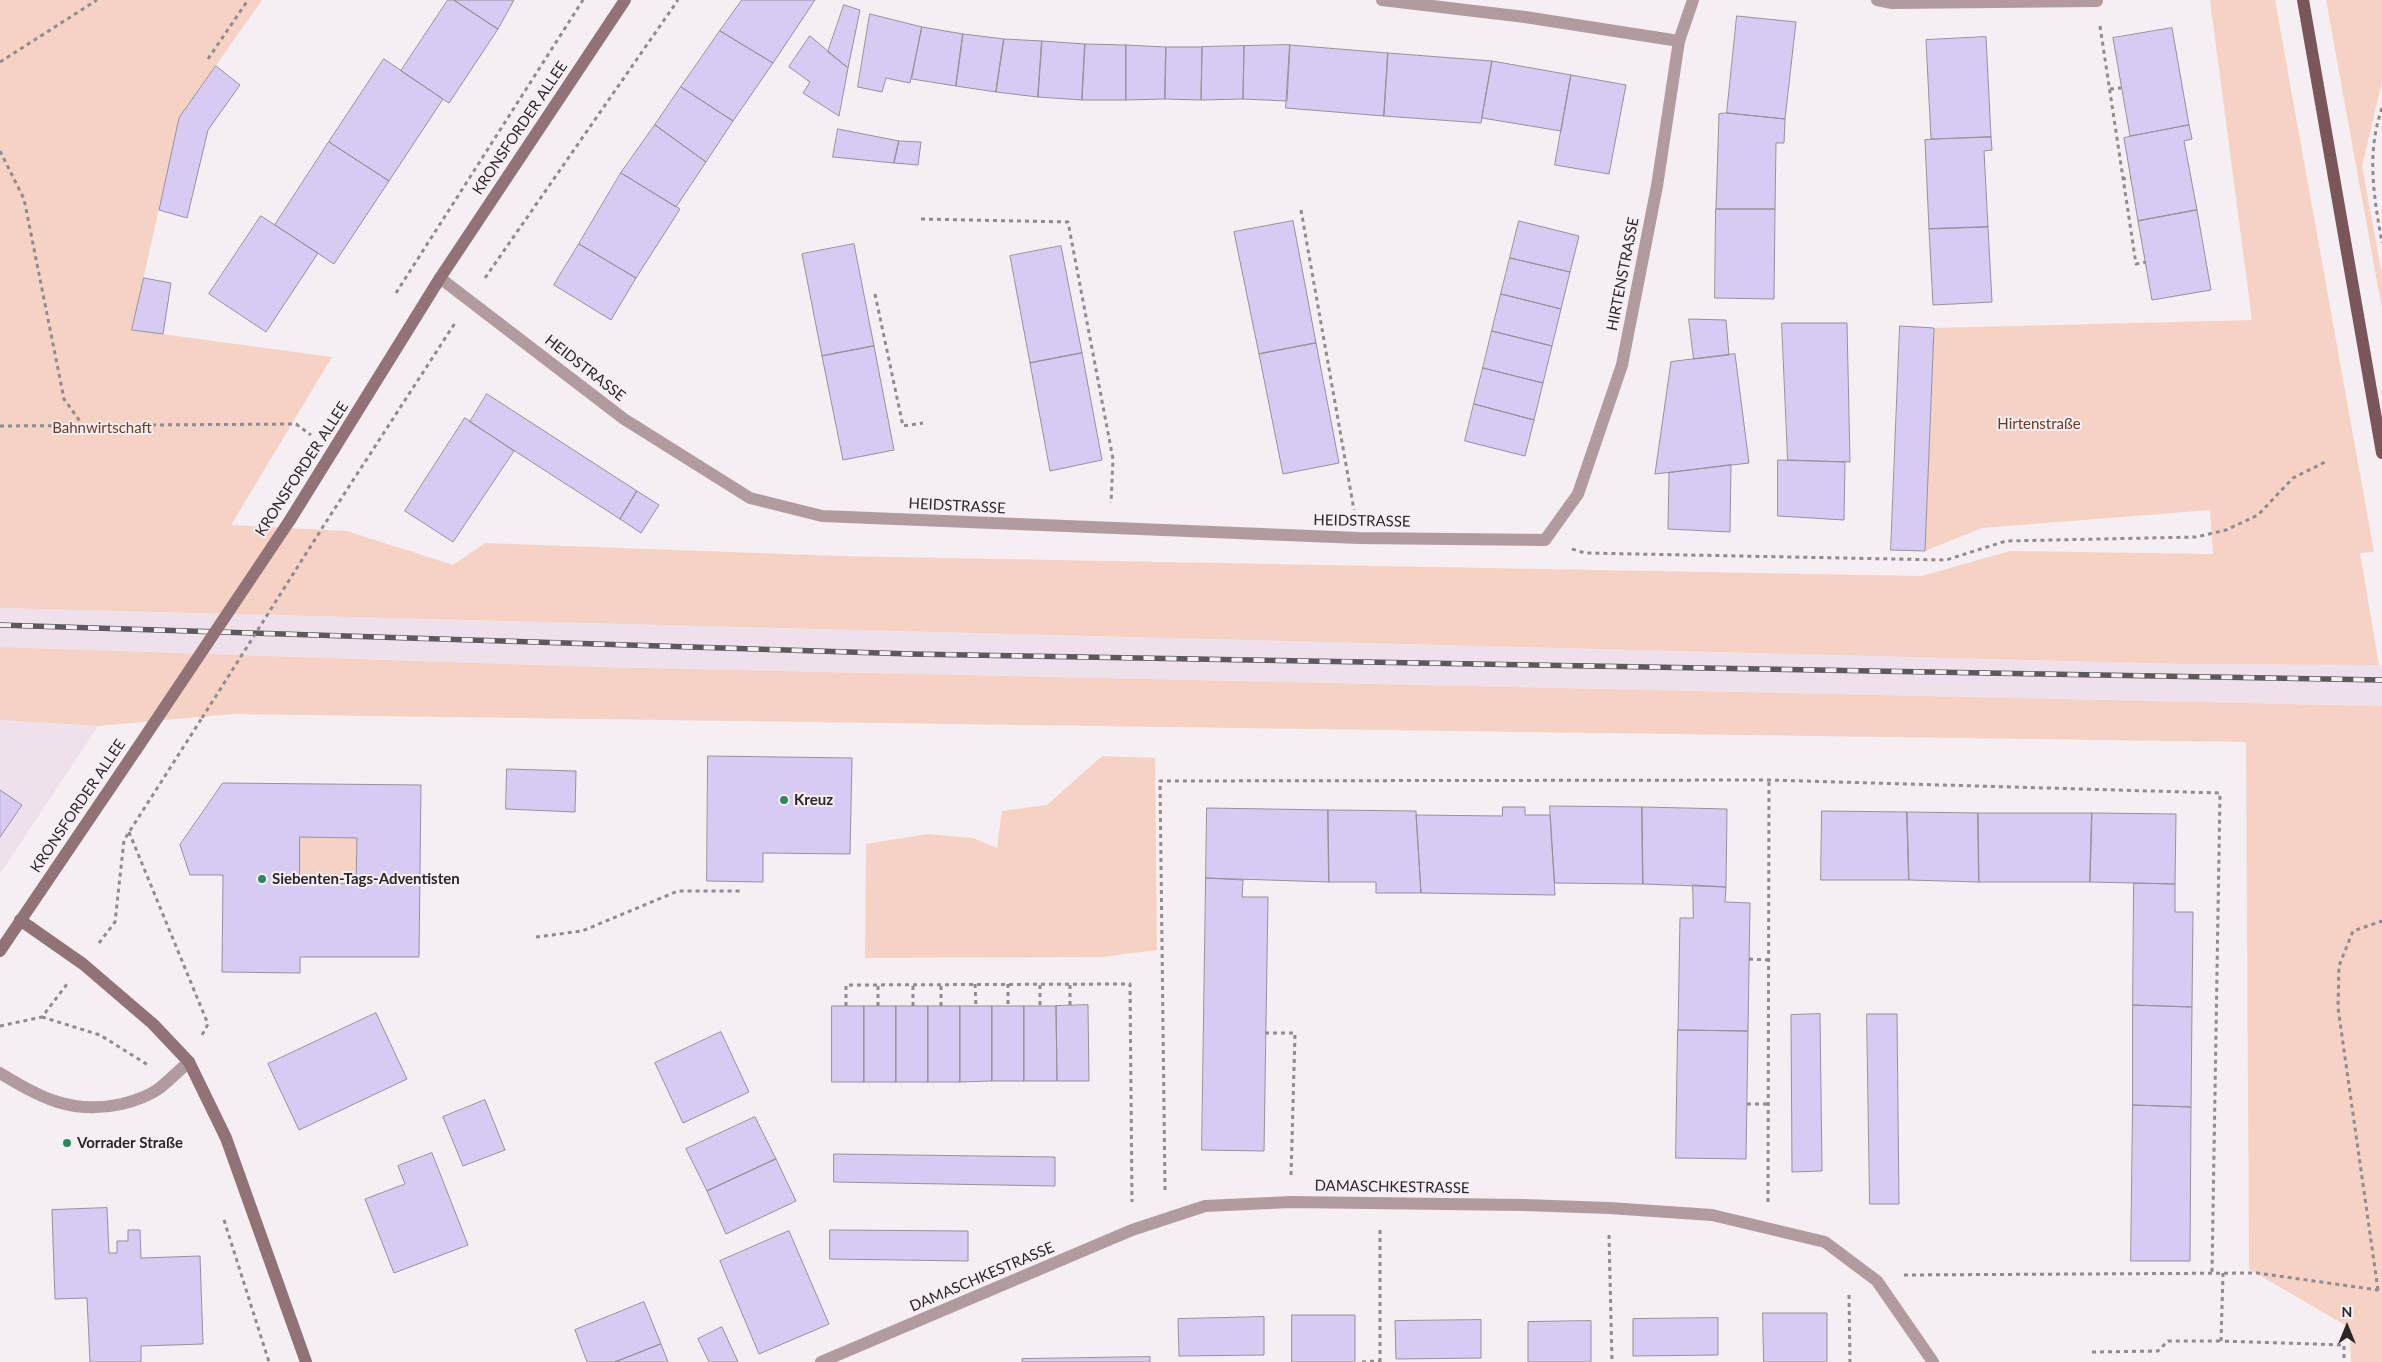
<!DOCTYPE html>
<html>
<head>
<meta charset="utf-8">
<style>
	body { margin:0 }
	#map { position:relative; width:2382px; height:1362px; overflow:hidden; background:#f5eef3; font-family:Lato,sans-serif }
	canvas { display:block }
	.north { position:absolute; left:2322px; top:1302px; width:50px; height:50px; -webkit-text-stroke:4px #f5eef3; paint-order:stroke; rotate:0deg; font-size:14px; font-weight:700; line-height:20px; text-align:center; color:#292628 }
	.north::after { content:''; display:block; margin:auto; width:18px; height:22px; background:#292628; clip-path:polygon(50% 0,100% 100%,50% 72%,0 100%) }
</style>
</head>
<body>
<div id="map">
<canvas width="2382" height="1362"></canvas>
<div class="north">N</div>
</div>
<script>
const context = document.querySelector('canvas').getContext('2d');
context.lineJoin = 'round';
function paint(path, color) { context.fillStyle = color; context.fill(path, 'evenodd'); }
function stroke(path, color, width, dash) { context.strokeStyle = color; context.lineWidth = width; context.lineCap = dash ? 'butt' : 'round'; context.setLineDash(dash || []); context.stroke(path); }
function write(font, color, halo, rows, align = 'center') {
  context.font = font + ' Lato,sans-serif'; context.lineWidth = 4; context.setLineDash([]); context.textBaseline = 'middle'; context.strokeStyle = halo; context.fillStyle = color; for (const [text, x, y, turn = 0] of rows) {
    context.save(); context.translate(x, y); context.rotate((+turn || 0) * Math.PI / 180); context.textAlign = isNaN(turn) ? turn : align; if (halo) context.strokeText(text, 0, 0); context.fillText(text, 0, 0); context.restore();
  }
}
paint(new Path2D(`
	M0 608 2181 664 2382 665V706L599 667 0 647Z
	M0 720 98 726 0 874Z`), '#efe1ec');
paint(new Path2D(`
	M0 0H262L179 118 132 330 332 357 231 525 347 531 453 565 485 543 840 556 1922 576 2010 551 2213 554 2210 510 1982 528 1925 551 1934 328 2252 320 2210 0H2275L2374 552 2360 553 2379 665 2181 664 0 608Z
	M2326 0H2382V82L2362 166 2382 275V309Z
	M0 647 599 667 2382 706V1362H2351L2350 1328 2249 1269 2246 742 232 714 98 726 0 720Z
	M1102 756 1155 758 1157 950 1102 957 865 958 866 844 928 834 973 838 997 848 1002 811 1047 805Z
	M300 837 357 838 356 884 300 883Z`), '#f6d2c4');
const building = new Path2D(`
	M448 0H454L498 29 449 103 401 71Z
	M454 0H514L498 29Z
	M742 0H815L773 63 720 31Z
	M844 5 860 10 848 68 828 52Z
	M870 14 922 27 910 83 886 78 882 92 858 87Z
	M1737 16 1796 22 1785 119 1727 113Z
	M922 27 963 34 956 86 912 79Z
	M2172 28 2189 125 2130 136 2113 38Z
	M720 31 773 63 733 121 681 87Z
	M963 34 1004 39 996 92 956 86Z
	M810 36 848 68 839 116 803 93 810 82 789 67Z
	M1986 37 1991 137 1931 139 1926 40Z
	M1004 39 1042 41 1038 97 996 92Z
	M1042 41 1085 44 1082 100 1038 97Z
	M1085 44 1126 45V100H1082Z
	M1126 45 1166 47 1165 99 1126 100Z
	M1290 45 1287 101 1243 99 1244 46Z
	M1290 45 1388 53 1384 116 1286 108Z
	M1244 46 1243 99 1201 100 1202 47Z
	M1166 47H1202L1201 100 1165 99Z
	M1388 53 1492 61 1481 123 1384 116Z
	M384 59 443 99 389 181 329 142Z
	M1492 61 1571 75 1561 131 1482 118Z
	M216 66 240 85 208 130 187 218 159 210 179 118Z
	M1571 75 1626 85 1609 174 1555 165Z
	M681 87 733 121 706 162 655 125Z
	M1727 113 1785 119 1784 143H1776L1775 209H1716L1719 114Z
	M655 125 706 162 676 207 621 173Z
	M2189 125 2192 139 2184 141 2197 210 2138 221 2124 138Z
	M838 129 899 141 894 163 833 157Z
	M1991 137 1992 150 1984 151 1988 227 1929 229 1925 140Z
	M899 141 921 142 918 165 894 163Z
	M329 142 389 181 334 264 275 225Z
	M621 173 680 209 636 278 579 244Z
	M1716 209H1775L1774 299 1715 298Z
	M2197 210 2211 290 2152 300 2138 221Z
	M261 216 318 253 266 332 209 294Z
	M1293 221 1316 343 1259 354 1234 232Z
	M1519 221 1579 236 1570 272 1510 258Z
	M1988 227 1992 302 1933 305 1929 229Z
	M579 244 636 278 611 320 554 285Z
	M854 244 874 346 822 356 802 254Z
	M1061 246 1082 353 1030 363 1010 256Z
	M1510 258 1570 272 1561 309 1501 294Z
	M144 278 171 283 163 334 132 330Z
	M1501 294 1561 309 1552 346 1492 331Z
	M1689 319 1726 320 1729 355 1694 359Z
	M1782 323H1847L1850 462 1788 460Z
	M1900 326 1934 328 1925 551 1891 550Z
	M1492 331 1552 346 1543 383 1483 368Z
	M1316 343 1339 463 1283 474 1259 354Z
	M874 346 894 450 843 460 822 356Z
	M1082 353 1102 460 1050 471 1030 363Z
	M1735 354 1749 463 1655 474 1671 362Z
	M1483 368 1543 383 1534 420 1474 404Z
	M487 394 637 491 620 519 470 422Z
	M1474 404 1534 420 1525 456 1465 441Z
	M465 418 514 451 453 542 405 511Z
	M1778 460 1845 462 1844 520 1778 516Z
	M1731 465 1730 532 1668 529 1669 473Z
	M637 491 659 505 641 533 620 519Z
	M708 756 852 758 850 854 763 853V882L707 881Z
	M507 769 576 771 575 812 506 809Z
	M223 783 421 785 419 957H300V973L222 972 223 875H190L180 845ZM300 837 357 838 356 884 300 883Z
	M0 790 22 805 0 837Z
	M1550 806 1642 807 1643 884 1555 883Z
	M1503 807H1525V815H1550L1555 895 1421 893 1416 815 1502 816Z
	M1642 807 1727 809 1726 887 1643 884Z
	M1207 808 1328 810 1329 882 1206 878Z
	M1328 810 1416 811 1421 893H1376V882H1329Z
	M1822 811 1907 812 1909 880H1821Z
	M1907 812 1978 813 1979 882 1909 880Z
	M1978 813H2092L2090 882H1979Z
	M2092 813 2176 814 2175 884 2090 882Z
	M1206 878 1243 880 1242 897H1268L1264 1151 1202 1150Z
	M2134 883 2175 884V912H2193L2192 1007 2133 1005Z
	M1693 885 1726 887 1725 902 1750 903 1748 1031 1678 1030 1680 918H1693Z
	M1088 1005 1089 1081H1057L1056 1006Z
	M2133 1005 2192 1007 2191 1107 2133 1105Z
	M832 1006H864V1082H832Z
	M864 1006H896V1082H864Z
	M896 1006H928V1082H896Z
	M928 1006H960V1082H928Z
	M960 1006H992V1081L960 1082Z
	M992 1006H1024V1081H992Z
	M1024 1006H1056L1057 1081H1024Z
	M376 1013 407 1079 299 1130 268 1064Z
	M1820 1014 1822 1171 1792 1172 1791 1015Z
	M1867 1014H1897L1899 1204H1870Z
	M1678 1030 1748 1031 1746 1159 1676 1158Z
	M721 1032 749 1092 683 1123 655 1063Z
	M485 1100 505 1150 463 1166 443 1117Z
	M2133 1105 2191 1107 2190 1261H2131Z
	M755 1117 776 1159 707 1191 686 1149Z
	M432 1153 468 1245 394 1273 365 1199 405 1184 398 1166Z
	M834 1154 1055 1157V1186L834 1182Z
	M776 1159 796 1201 726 1234 707 1191Z
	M107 1208 109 1253H117V1241H128V1230H140L141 1258 200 1256 203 1344 141 1346V1362H90L87 1298 55 1299 52 1210Z
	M830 1230 968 1231V1261L830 1259Z
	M789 1231 829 1324 759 1354 720 1261Z
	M644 1302 661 1344 615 1362H587L575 1330Z
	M1763 1313H1827V1362H1764Z
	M1292 1315H1355V1362H1292Z
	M1264 1317V1355L1179 1356 1178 1319Z
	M1718 1318V1355L1633 1356V1319Z
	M1481 1320V1358L1396 1359 1395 1321Z
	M1591 1321V1362H1528V1322Z
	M722 1327 738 1362H709L698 1339Z
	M661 1344 668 1362H615Z
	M1150 1357V1362H1022V1359Z`);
paint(building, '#d8cbf3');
stroke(building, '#949299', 1);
stroke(new Path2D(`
	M2100 26 2136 264 2146 262
	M208 59 248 0
	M0 62 97 0
	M2110 89 2121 88
	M2382 108C2366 154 2374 197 2382 243
	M0 151 24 199 64 399 82 424
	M2122 179 2131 178
	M1301 210 1354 510
	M921 219 1068 222 1113 459 1111 503
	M485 278 678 0
	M396 293 583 0
	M875 294 903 426 923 423
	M0 426 296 424 311 435
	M326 522 455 323
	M1572 549 1585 553 1946 560 2006 541 2196 537 2226 530 2258 515 2293 478 2325 462
	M129 832 208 1024 201 1037
	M536 937 582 931 678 891H741
	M99 943 115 922 124 840 202 718
	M1749 959 1769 960
	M975 984 976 1006
	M1008 984V1006
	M1040 985V1006
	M1070 985V1006
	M878 986V1006
	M913 986V1006
	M941 986V1006
	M846 1006V985L1130 984 1132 1202
	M42 1017 100 1035 148 1065
	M0 1026 42 1017 67 984
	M1265 1033H1295L1291 1176
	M1747 1104H1768
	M1165 1190 1160 781 1769 780 2220 793 2212 1273
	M1768 1202 1769 780
	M224 1220 269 1362
	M1380 1230V1362
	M1609 1235 1612 1362
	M2223 1273 2221 1341 2344 1345V1362
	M1904 1275 2257 1273 2378 1290 2382 1292
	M2378 1290 2338 1008 2339 966 2353 931 2382 921
	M1849 1295 1850 1362
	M2092 1352 2158 1351 2168 1341H2221
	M1362 1362 1380 1361`), '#908b8f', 3, [4, 4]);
stroke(new Path2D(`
	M0 1073C40 1098 73 1115 122 1104 134 1101 146 1097 157 1090 168 1082 178 1071 189 1062`), '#b19b9e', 12);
stroke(new Path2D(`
	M1382 0 1525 17 1679 41
	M1877 0 1892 3 2097 1
	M440 278 624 419 750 498 822 516 1359 538 1545 540 1578 494 1622 365 1657 186 1679 41 1693 0
	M821 1362 1132 1230 1205 1206 1291 1202 1524 1205 1609 1208 1712 1215 1825 1242 1877 1281 1933 1362`), '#b19b9e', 12);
stroke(new Path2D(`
	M290 520 440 278 625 0
	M20 920 83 964 153 1024 189 1062 226 1138 306 1362
	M0 951 136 750`), '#917377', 12);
stroke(new Path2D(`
	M2303 0 2382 453`), '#7a565b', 12);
const rail = new Path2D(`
	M0 625 911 654 2382 680`);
stroke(rail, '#5c585b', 5.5);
stroke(rail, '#f5eef3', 4, [11]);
stroke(new Path2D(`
	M202 718 326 522`), '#908b8f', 3, [4, 4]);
stroke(new Path2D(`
	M136 750 290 520`), '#917377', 12);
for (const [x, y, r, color] of [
	[784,800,5,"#2a8961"],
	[262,879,5,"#2a8961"],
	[67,1143,5,"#2a8961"]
]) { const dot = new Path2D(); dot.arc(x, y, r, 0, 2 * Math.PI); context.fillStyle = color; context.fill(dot); stroke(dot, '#f5eef3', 2); }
write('15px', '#292628', '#f5eef3', [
	["KRONSFORDER ALLEE",520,128,-56],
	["HIRTENSTRASSE",1623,274,-79],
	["HEIDSTRASSE",585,368,38],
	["KRONSFORDER ALLEE",302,469,-57],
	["HEIDSTRASSE",957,506,3],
	["HEIDSTRASSE",1362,521,1],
	["KRONSFORDER ALLEE",78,806,-56],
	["DAMASCHKESTRASSE",1392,1187,1],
	["DAMASCHKESTRASSE",982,1277,-23]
]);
write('15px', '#703920', '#f5eef3', [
	["Hirtenstraße",2039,424],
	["Bahnwirtschaft",102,428]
]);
write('bold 15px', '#292628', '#f5eef3', [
	["Kreuz",794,800],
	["Siebenten-Tags-Adventisten",272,879],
	["Vorrader Straße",77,1143]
], 'left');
</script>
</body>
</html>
